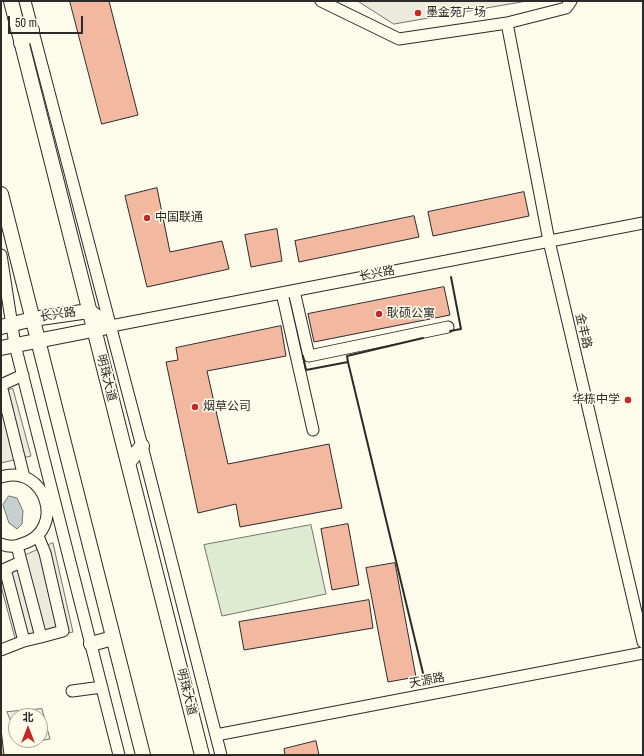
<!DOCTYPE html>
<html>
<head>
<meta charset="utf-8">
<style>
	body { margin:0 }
	#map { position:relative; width:644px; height:756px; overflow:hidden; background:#fdfbea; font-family:"Archivo Narrow","Noto Sans SC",sans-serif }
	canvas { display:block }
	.frame { position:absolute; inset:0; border:2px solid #2b2b2b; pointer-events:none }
	.north { position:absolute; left:8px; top:708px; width:40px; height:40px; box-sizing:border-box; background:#fdfbea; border:1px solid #a9a89e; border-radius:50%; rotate:0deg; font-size:11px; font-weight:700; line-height:16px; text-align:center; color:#2b2b2b }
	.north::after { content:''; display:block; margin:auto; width:14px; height:18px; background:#c62828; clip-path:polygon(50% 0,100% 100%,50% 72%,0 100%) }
	.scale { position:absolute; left:8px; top:16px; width:75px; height:18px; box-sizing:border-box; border:2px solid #2b2b2b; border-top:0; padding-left:5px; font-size:12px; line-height:14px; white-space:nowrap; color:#2b2b2b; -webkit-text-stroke:3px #fdfbea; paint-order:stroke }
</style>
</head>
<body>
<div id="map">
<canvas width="644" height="756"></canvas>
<div class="frame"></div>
<div class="north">北</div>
<div class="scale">50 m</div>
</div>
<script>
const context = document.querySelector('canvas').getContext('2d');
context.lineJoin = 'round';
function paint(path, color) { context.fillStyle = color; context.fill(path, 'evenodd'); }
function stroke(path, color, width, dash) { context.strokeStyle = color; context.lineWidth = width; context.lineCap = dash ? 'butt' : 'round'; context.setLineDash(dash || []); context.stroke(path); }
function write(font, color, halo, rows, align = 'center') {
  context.font = font + ' "Archivo Narrow","Noto Sans SC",sans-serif'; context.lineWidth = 3; context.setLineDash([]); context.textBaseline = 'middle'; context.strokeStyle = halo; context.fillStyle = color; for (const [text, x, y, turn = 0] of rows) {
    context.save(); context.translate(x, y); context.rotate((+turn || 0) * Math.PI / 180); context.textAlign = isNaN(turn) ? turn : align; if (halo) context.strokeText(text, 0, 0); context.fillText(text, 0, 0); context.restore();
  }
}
const green = new Path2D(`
	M311 525 326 594 222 616 204 545Z`);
paint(green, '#deebd1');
stroke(green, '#74746e', 1);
const parking = new Path2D(`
	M358 1H527L394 24Z
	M13 389 31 456 1 463V391Z
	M53 543 73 632 17 646 1 586V566Z
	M42 709 50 739 20 744 18 740H40V716H16V734L7 712Z`);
paint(parking, '#eceadb');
stroke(parking, '#74746e', 1);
const water = new Path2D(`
	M9 496 17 498 23 511 22 524 17 529 9 523 3 505Z`);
paint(water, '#c7d0d0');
stroke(water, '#74746e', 1);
const building = new Path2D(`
	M70 1H109L138 115 102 124Z
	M157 188 170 252 222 241 229 269 147 287 125 196Z
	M524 192 529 216 433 236 428 212Z
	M414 216 419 237 299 262 295 241Z
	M277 229 282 261 251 267 245 235Z
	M444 287 450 315 314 342 308 314Z
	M281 326 286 356 207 371 228 464 329 444 342 508 240 527 236 504 198 513 166 362 178 360 176 348Z
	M348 524 359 585 332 590 321 529Z
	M395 563 416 677 388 682 366 568Z
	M369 600 373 628 244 650 239 622Z
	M1 729 4 755H1Z
	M316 741 319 755H285L284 749Z`);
paint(building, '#f2b8a0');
stroke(building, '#2b2b2b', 1);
const minor = new Path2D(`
	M25 1 144 454 221 755
	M321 1 399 39 507 23 566 8 571 1
	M507 23 549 241 643 642
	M1 255 15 345 119 755
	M294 291 309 356 448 327
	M282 293 313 430
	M111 326 643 223
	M1 385 24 477
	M1 385 23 375
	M1 477C46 463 67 531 22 544 15 547 8 547 1 544
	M17 546 41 637 63 631 45 553 38 536
	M21 562 5 569 24 641 41 637
	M1 650 24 641
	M72 691 102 687
	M216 735 643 653`);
const major = new Path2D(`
	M11 1 202 755
	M21 43 32 30
	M1 194 143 755
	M1 327 33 319 89 311 111 326
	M1 348 103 328
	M128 463 142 446
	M91 644 113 638`);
stroke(minor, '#2b2b2b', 13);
stroke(major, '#2b2b2b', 16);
stroke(minor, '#fdfbea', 11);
stroke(major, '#fdfbea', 14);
stroke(new Path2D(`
	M450 331 461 329 451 277
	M303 356 306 370 348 362 347 356 423 338
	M348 362 423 673`), '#2b2b2b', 2);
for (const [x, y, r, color] of [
	[418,13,4,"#c62828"],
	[147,218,4,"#c62828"],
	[379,314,4,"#c62828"],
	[628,400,4,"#c62828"],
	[195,407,4,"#c62828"]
]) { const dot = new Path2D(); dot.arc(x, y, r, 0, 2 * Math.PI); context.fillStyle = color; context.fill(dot); stroke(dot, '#fdfbea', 1.5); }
write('12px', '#2b2b2b', '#fdfbea', [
	["墨金苑广场",426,13],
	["中国联通",155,218],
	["耿硕公寓",387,314],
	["华栋中学",620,400,"right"],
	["烟草公司",203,407]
], 'left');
write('12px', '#2b2b2b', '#fdfbea', [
	["长兴路",377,274,-11],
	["长兴路",58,315,-9],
	["金丰路",583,331,77],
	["明珠大道",106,378,76],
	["天源路",427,681,-11],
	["明珠大道",186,692,76]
]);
</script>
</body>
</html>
